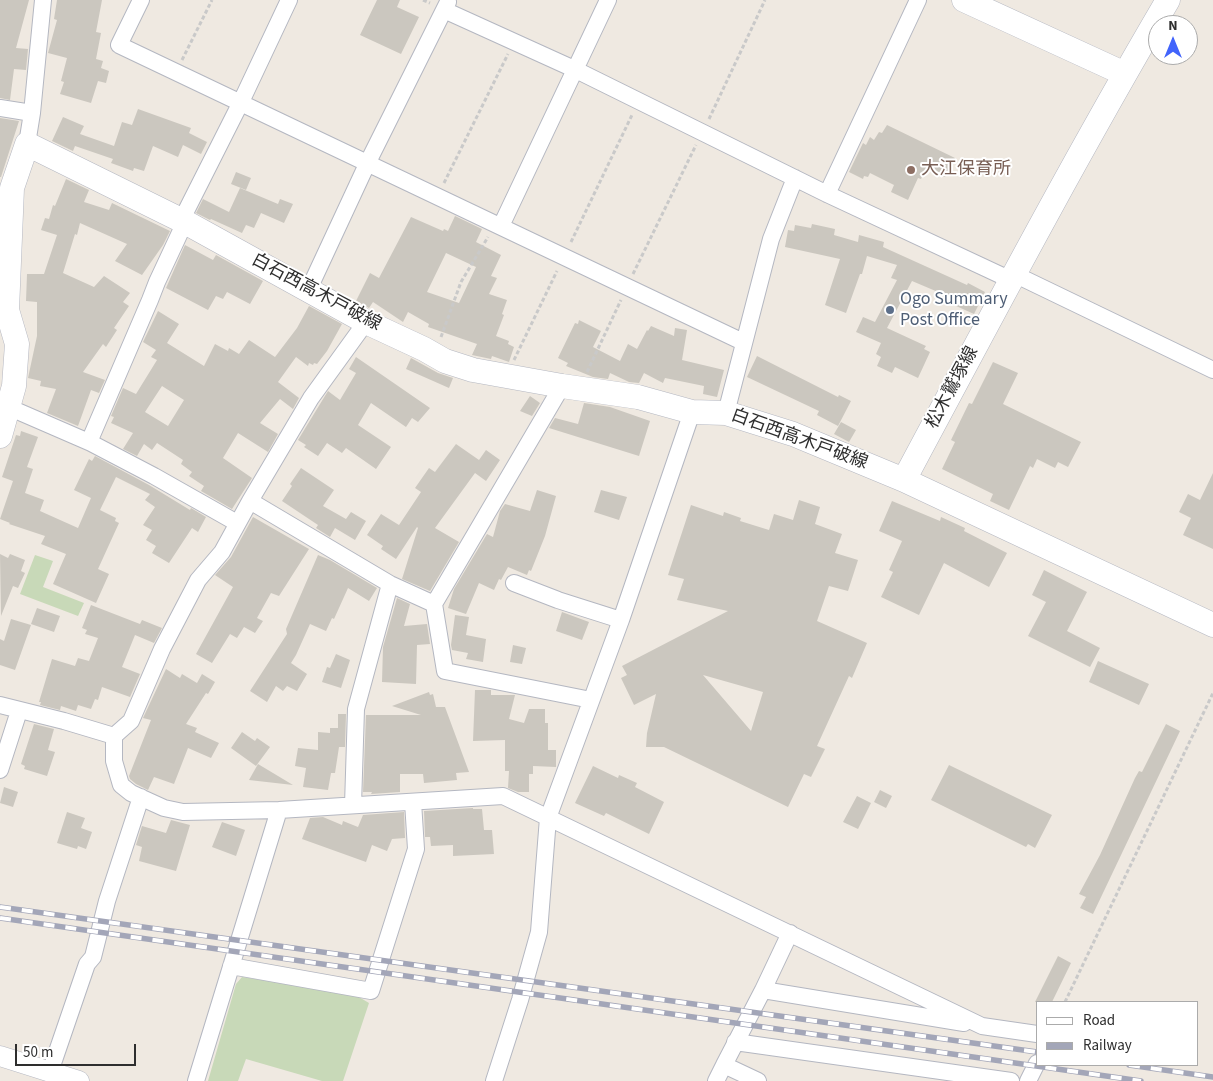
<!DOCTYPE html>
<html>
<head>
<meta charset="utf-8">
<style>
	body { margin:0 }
	#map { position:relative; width:1213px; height:1081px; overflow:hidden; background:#efe9e1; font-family:"Source Sans 3",sans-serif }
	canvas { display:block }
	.legend { position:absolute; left:1036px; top:1001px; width:162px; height:65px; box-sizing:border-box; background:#fff; border:1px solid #ababab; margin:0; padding:6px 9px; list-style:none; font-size:15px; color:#2e2e2e }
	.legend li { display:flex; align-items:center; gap:10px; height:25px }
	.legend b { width:25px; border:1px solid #ababab }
	.north { position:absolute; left:1148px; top:15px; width:50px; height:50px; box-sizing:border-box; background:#fff; border:1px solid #ababab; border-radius:50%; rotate:0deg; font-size:14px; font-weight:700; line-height:20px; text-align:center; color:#2e2e2e }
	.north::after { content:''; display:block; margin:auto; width:18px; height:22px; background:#4264fb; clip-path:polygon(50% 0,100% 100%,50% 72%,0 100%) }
	.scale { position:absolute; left:15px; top:1044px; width:121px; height:22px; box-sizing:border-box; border:2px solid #2e2e2e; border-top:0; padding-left:6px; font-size:15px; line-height:18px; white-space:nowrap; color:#2e2e2e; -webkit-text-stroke:4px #fff; paint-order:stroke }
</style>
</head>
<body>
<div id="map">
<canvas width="1213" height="1081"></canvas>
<ul class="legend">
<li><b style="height:6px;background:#fff"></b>Road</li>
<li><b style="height:6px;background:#a3a6b8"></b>Railway</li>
</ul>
<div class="north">N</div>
<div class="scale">50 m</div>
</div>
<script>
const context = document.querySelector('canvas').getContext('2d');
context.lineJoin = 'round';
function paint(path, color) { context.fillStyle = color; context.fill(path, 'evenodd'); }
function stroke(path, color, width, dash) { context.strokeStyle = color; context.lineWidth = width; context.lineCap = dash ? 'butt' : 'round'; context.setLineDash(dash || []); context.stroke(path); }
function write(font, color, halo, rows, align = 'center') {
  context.font = font + ' "Source Sans 3","Noto Sans JP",sans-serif'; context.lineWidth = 4; context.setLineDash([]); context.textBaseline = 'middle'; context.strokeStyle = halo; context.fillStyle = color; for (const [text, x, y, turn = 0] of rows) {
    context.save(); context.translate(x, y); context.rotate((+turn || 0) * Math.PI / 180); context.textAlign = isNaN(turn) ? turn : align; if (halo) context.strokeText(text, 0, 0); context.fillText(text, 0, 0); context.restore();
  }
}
paint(new Path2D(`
	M35 555 53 561 43 587 84 603 78 616 20 594Z
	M242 977 352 993 369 1003 343 1081H322L246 1059 238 1081H208L236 984Z`), '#c8d9b8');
paint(new Path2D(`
	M0 0H29L16 48 28 49 26 70 14 69 10 100 0 98Z
	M57 0H102L96 32 101 33 96 59 103 61 101 68 109 71 106 83 98 81 91 103 60 94 64 82 61 81 67 58 48 53 57 20 54 19Z
	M377 0H400L397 7 419 17 401 54 360 35Z
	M138 109 191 128 189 133 207 142 201 154 183 145 178 157 153 146 144 171 134 168 133 171 111 163 113 159 75 146 73 151 52 141 63 117 84 126 80 134 114 146 122 122 132 125Z
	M0 118 19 121 1 177H0Z
	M887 125 955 158 945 177 926 168 921 179 918 178 908 200 891 192 894 185 870 173 868 177 864 176 863 179 849 172 863 143 866 145 870 137 874 140 879 132 882 133Z
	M236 172 251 178 246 190 231 184Z
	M66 179 89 190 84 202 109 210 112 203 170 231 163 245 142 275 115 261 127 244 80 223 77 235 75 234 63 273 94 287 104 276 130 293 123 302 129 306 114 328 117 330 106 347 103 344 83 372 105 380 99 393 91 390 78 426 47 413 56 389 40 386 41 381 28 378 37 336V302L26 301 27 274H44L57 235 41 230 45 218 49 219 53 205 55 206Z
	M240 188 278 204 280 199 293 204 284 223 261 213 254 228 246 225 242 233 211 219 210 220 196 213 203 199 229 212Z
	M455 216 482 229 476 242 501 255 491 276 497 278 489 294 507 300 502 314 504 315 496 336 509 341 508 344 514 347 509 362 492 356 491 359 472 355 477 344 428 327 429 324 408 312 403 322 373 302 369 308 356 301 370 273 379 278 411 217 443 231 444 229 448 231ZM446 253 476 267 459 303 427 292Z
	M812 224 835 229 834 235 858 242 859 235 884 242 883 247 967 285 968 283 985 292 974 314 936 297 938 292 912 281 887 328 926 346 924 349 930 352 918 378 895 367 892 373 877 366 881 357 876 354 881 343 856 332 863 317 875 322 897 280 891 278 897 265 867 256 862 274H860L846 313 825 305 840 259 785 247 788 230 794 231 795 225 811 228Z
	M185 245 213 260 216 255 263 281 250 304 227 292 223 299 216 296 208 310 166 288Z
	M309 306 342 324 327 351 317 364 314 363 313 365 309 363 308 366 296 357 278 382 299 398 293 409 280 399 260 423 278 434 268 452 238 433 223 458 252 478 232 509 201 491 204 486 189 476 192 472 181 464 183 460 157 443 152 450 144 444 137 456 123 449 133 433 111 423 114 417 111 416 123 388 136 394 157 360 151 357 156 350 143 342 158 311 179 324 167 343 204 366 215 344 228 351 229 348 239 354 249 340 275 357 297 328ZM162 386 184 400 168 426 145 412Z
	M579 320 601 331 593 347 620 361 628 344 637 349 647 330 648 331 651 326 674 336 675 328 687 330 682 360 724 370 717 397 703 394 704 386 665 378 663 383 644 373 639 383 629 382 610 373 608 379 593 377 566 366 568 363 558 358 575 323 578 324Z
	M757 356 838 397 839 395 851 401 838 426 817 415 819 411 747 377Z
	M356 357 430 408 418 422 412 418 406 427 371 403 358 425 391 447 376 469 346 448 342 453 327 443 318 456 304 447 306 445 298 440 328 391 340 400 356 373 349 369Z
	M411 358 438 373 453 378 449 388 406 369Z
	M993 362 1018 373 1003 404 1081 442 1068 467 1058 462 1055 468 1037 459 1033 468 1030 466 1009 510 990 501 993 494 942 469 955 442 951 440 969 403 972 404Z
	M530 396 540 403 532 416 520 411Z
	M584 403 610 407 650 421 639 456 549 428 555 418 578 424Z
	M841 422 856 430 849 442 834 434Z
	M21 431 38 437 27 467 33 469 25 493 44 500 40 511 78 528 91 498 74 490 89 459 92 461 95 456 149 485 190 510 191 508 206 517 198 532 192 528 169 563 152 553 156 546 146 540 152 530 143 525 155 507 145 500 150 494 116 477 100 510 116 518 115 521 119 523 98 569 109 574 96 603 53 584 66 554 41 544 45 536 9 524 10 523 0 519 13 481 2 477 16 435 20 436Z
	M456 444 479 460 486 450 500 460 486 481 475 473 435 528 459 542 430 591 402 579 418 528 417 527 396 559 381 549 383 546 367 535 381 514 399 525 421 492 415 488 429 468 435 472Z
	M301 468 334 490 323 506 346 519 351 512 366 521 355 540 335 528 330 537 316 528 318 525 282 501 292 486 290 484Z
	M1213 473V549L1183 535 1191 518 1179 512 1188 494 1200 500Z
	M537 490 556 496 545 536 531 571 529 570 527 575 508 567 501 580 499 579 494 590 479 583 466 614 448 608 454 589 487 534 493 537 500 511 505 504 530 511Z
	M601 490 627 497 619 520 594 512Z
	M799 500 820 507 815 524 842 534 835 553 858 560 848 591 829 586 817 621 867 643 852 678 849 676 817 746 825 749 811 777 804 774 788 807 664 747H646L647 733 656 694 634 705 621 678 627 675 622 666 728 611 677 600 684 579 668 575 691 505 723 516 724 512 741 518 740 521 769 530 774 514 793 520ZM703 675 763 692 751 731Z
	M892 501 940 521 941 517 965 528 964 531 1007 553 989 587 944 563 919 615 881 597 893 572 889 570 902 541 879 531Z
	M253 517 309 549 279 596 271 593 257 618 263 621 255 633 244 627 237 638 230 634 212 663 196 654 233 587 215 575 231 557Z
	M0 554 8 558 10 554 25 560 21 571 25 573 18 588 13 586 1 616Z
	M318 555 330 560 377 588 369 601 348 588 334 619 332 618 326 631 310 624 296 655 291 663 307 674 297 691 287 686 283 691 276 686 267 702 250 691 287 634 286 629Z
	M1044 570 1087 592 1067 631 1100 648 1090 667 1028 636 1046 602 1032 595Z
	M397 598 410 604 404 626 427 624 430 644 417 645 416 684 382 682 383 647Z
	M91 605 140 624 142 620 162 628 154 643 135 635 122 667 140 674 130 697 102 687 98 700 95 699 91 709 78 705 76 711 61 706 60 710 40 705 41 702H39L52 659 75 666 78 658 89 661 98 638 85 634 87 630 82 628Z
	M37 608 60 616 54 632 31 624Z
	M562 612 589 622 582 640 556 631Z
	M455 615 469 617 466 635 486 639 483 662 466 659 468 653 452 650 451 645Z
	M11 619 31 625 15 670 0 665V639L4 641Z
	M513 645 526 648 522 664 510 662Z
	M336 654 350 660 341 688 322 682 327 667 330 668Z
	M1098 661 1149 684 1139 705 1089 682Z
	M166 669 180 678 182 674 197 683 202 674 215 682 208 694 206 693 186 724 197 728 195 732 219 743 211 758 188 748 174 784 154 777 148 790 136 784 130 779 129 776 151 720 143 718Z
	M475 690H491V695H515L509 719 524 723 529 709H545V723H548V750H556V767L533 766V774H529V792H518L508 788 509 771H505V740L473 741Z
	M429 692 430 695 433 694 436 707H445L469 772 456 773 457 780 424 783 423 774H400V792L371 794 372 792H363L366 715H421L392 706Z
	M338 714H346L345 747H339L335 773H331L328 790 303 787 306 768 295 766 298 748 318 750V732L330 733V728H338Z
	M34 724 54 729 48 750 55 752 47 776 24 769 25 766 21 764Z
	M1166 724 1180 731 1093 914 1080 908 1086 897 1079 894 1100 855 1135 778 1139 771 1142 772Z
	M242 732 255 741 257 738 270 747 256 766 231 748Z
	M258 764 293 785 249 780Z
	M949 765 1052 815 1035 848 1028 844 1026 847 931 800Z
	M593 766 618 778 619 775 637 783 635 787 664 802 649 834 606 813 604 816 575 803Z
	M4 787 18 792 13 807 0 803Z
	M880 790 892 796 886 808 874 802Z
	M857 796 871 803 858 829 843 822Z
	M473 808V809H482L484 830H492L494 854 453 856V845L431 846 430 837H425L424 811Z
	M67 812 85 818 81 828 92 832 86 849 78 846 77 849 57 843Z
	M404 812 405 838 392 839 387 851 372 845 366 862 302 839 310 818 323 817 342 825 343 821 358 827 363 815Z
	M171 820 190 825 176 871 139 861 142 847 136 845 142 826 166 833Z
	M222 822 245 830 236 856 212 847Z
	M1058 956 1071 963 1052 1002H1035Z`), '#cbc7bf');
const minor = new Path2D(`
	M141 0 119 45 743 342
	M444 10 574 69 827 194 1011 280
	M0 108 32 113
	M27 144 32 113 43 0
	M827 194 918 0
	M181 221 240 104 289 0
	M501 226 608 0
	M1014 274 1213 370
	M309 289 368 162 448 2
	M366 322 311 398 250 501 222 552 198 580 162 649 131 721 114 736V761L121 785 131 793 164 808 183 812 279 810 503 796 982 1026 1037 1034
	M8 407 91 443 154 476 237 523
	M726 413 771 239 795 178
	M89 442 150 300 157 282 185 222
	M250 501 390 584 434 604 562 386
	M514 583 558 600 621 620
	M434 604 445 671 591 700
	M0 705 64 721 114 736
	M0 770 19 711
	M353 805 356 709 390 584
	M790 933 763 990 964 1023
	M231 966 371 991 416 849 413 802
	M735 1042 1011 1081
	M724 1065 763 990
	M50 1072 87 964 93 957 107 901 141 797
	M196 1081 279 810
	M494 1081 520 1000 539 932 548 818 621 620 692 412
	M716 1081 724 1065 758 1081
	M1028 1081 1037 1063`);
const tertiary = new Path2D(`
	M0 1056 79 1081`);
const secondary = new Path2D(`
	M964 0 1125 74
	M0 436 14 386 17 344 7 310 12 188 27 144 185 222 366 322 424 349 445 361 473 370 562 386 638 397 692 412 726 413 793 434 904 480 1213 625
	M904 480C990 319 1075 158 1168 0`);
stroke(minor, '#b4b7c1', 18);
stroke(tertiary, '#b4b7c1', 21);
stroke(secondary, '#b4b7c1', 25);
stroke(new Path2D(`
	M423 0 430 3
	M182 60 212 0
	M709 119 765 0
	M444 183 508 54
	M571 242 632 115
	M633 274 696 145
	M441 337 461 282 488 237
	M514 360 557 271
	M587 372 621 300
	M1065 1002 1213 693`), '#c9c9c9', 3, [4, 2.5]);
stroke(minor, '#fff', 16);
stroke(tertiary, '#fff', 20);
stroke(secondary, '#fff', 24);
const rail = new Path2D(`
	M0 907 1037 1052
	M0 918 1141 1081
	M1129 1065 1213 1077`);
stroke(rail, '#a3a6b8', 5.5);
stroke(rail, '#fff', 4, [11]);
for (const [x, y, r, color] of [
	[911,170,5,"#8d6e63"],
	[890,310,5,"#5c6f8a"]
]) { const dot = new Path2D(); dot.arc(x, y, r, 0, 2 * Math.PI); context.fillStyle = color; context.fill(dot); stroke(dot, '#fff', 2); }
write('18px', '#785e54', '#fff', [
	["大江保育所",921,170]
], 'left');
write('18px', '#2e2e2e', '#fff', [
	["白石西高木戸破線",316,293,28],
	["松木鷲塚線",953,388,-62],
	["白石西高木戸破線",799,440,20]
]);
write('18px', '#4e5e75', '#fff', [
	["Ogo Summary",900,300],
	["Post Office",900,321]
], 'left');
</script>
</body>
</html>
